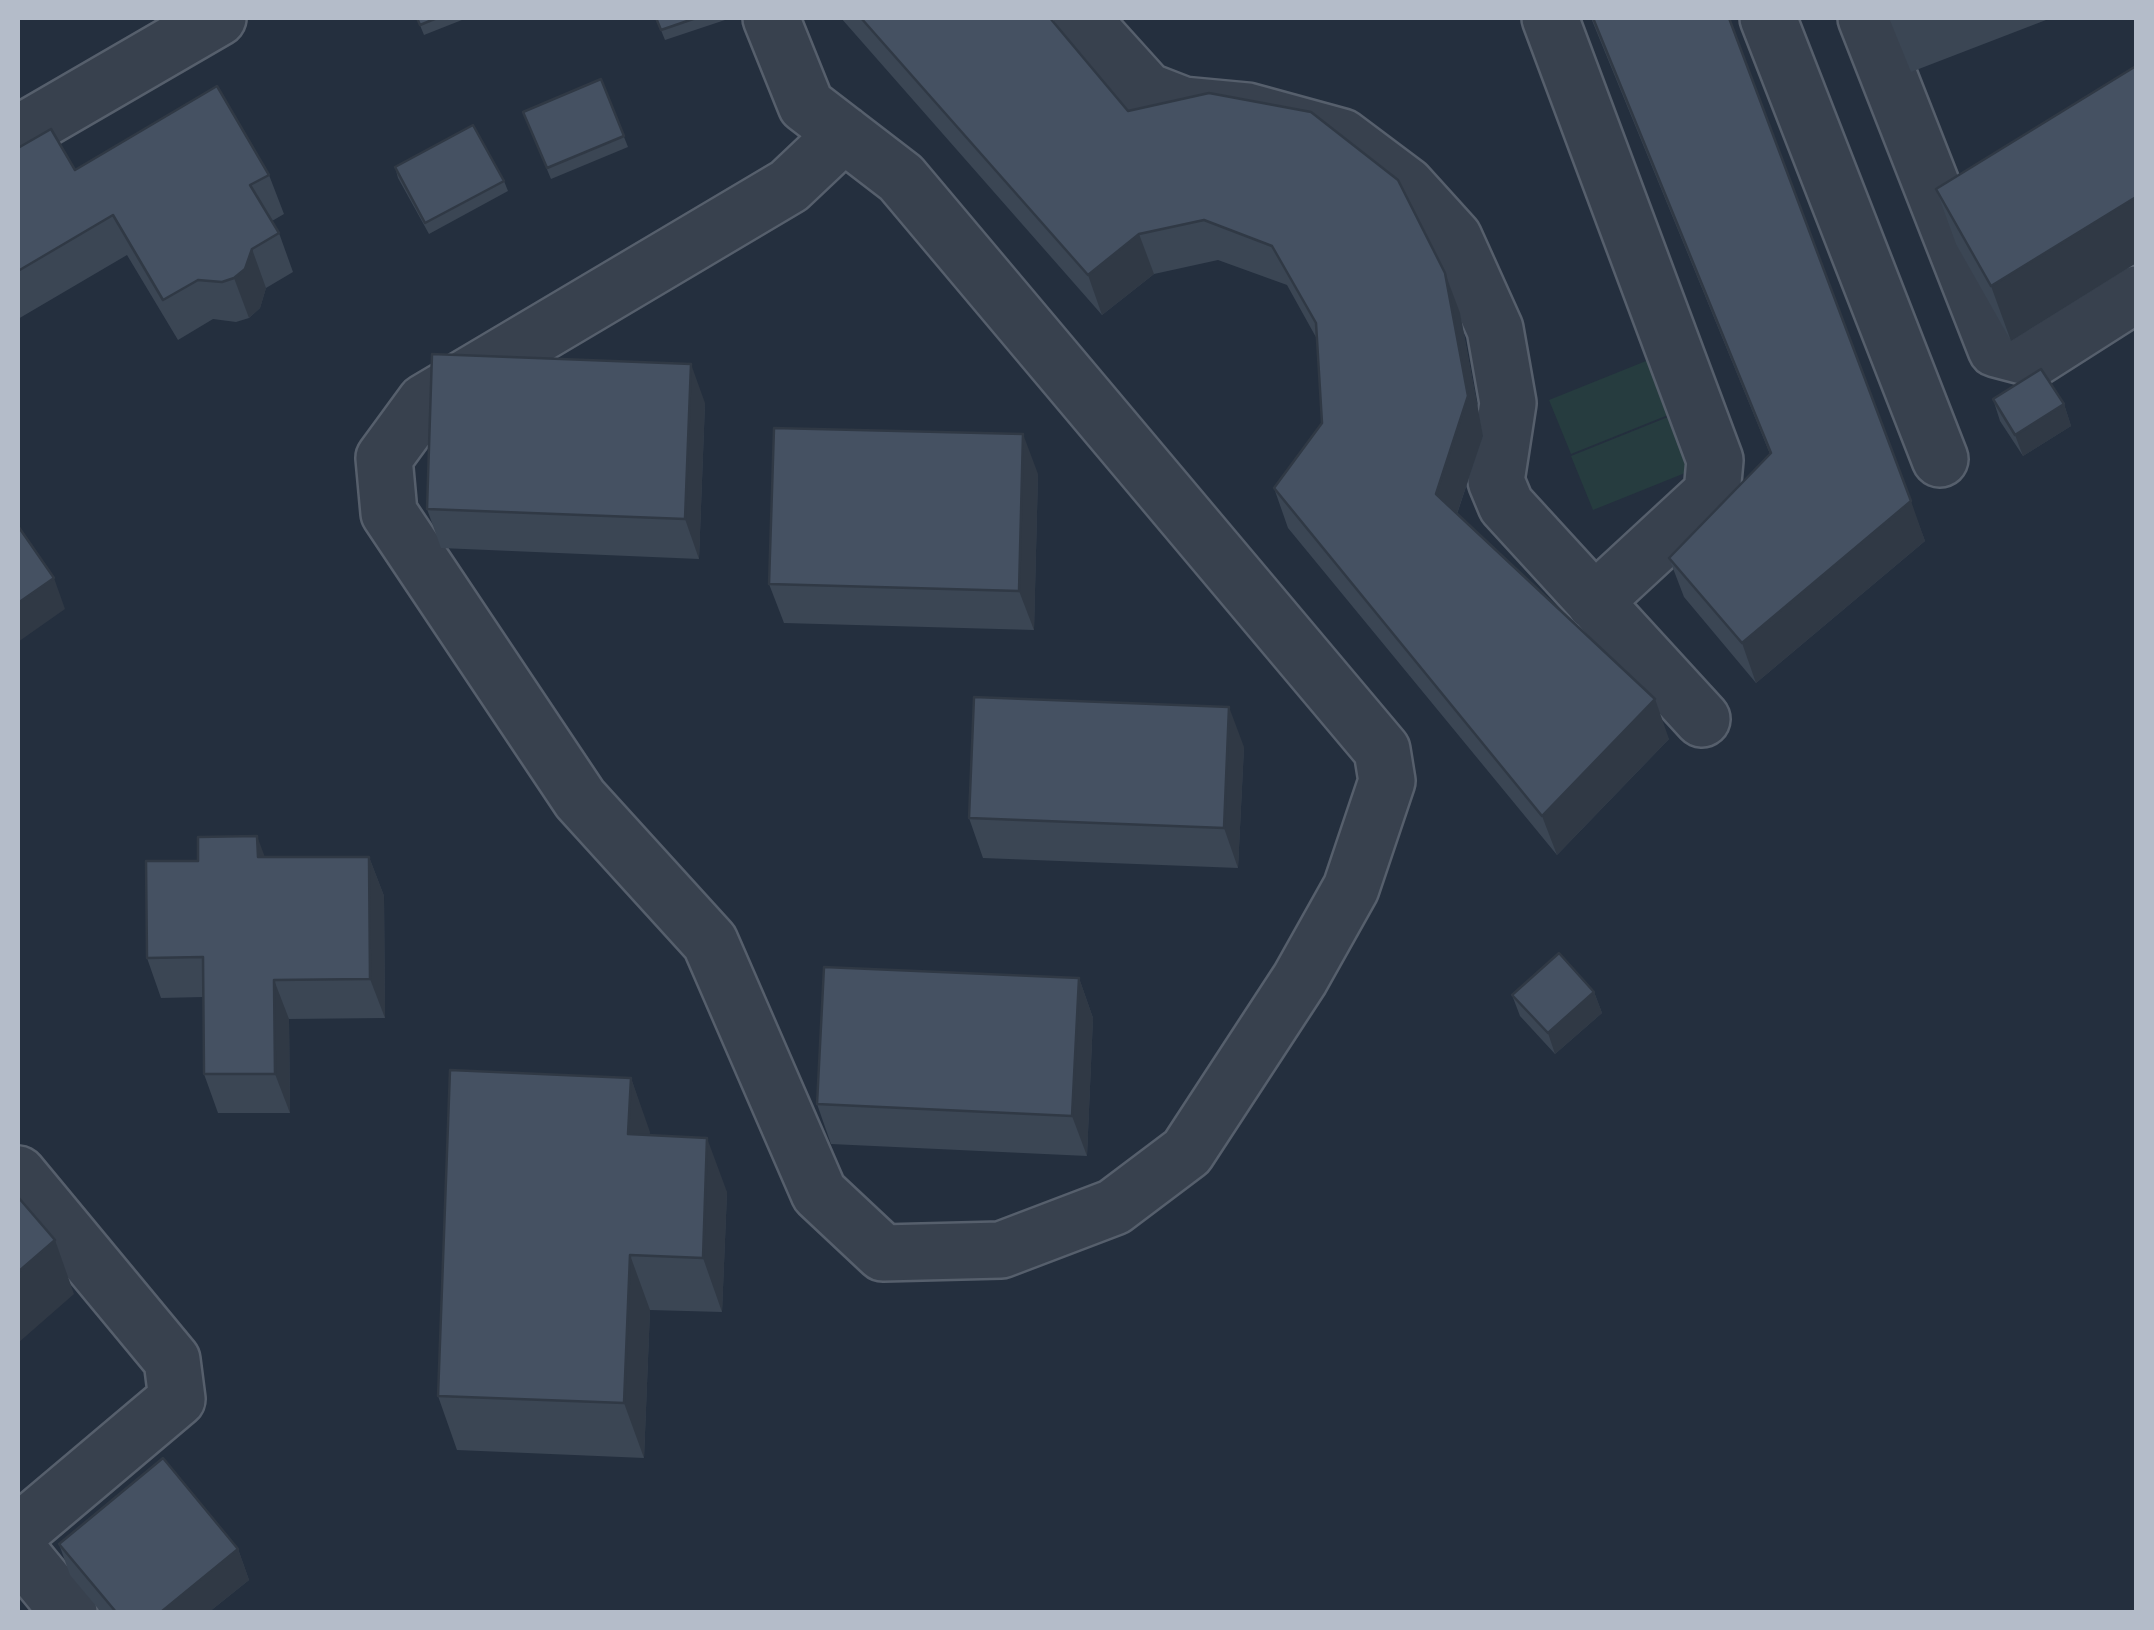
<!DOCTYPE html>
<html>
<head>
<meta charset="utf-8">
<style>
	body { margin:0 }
	#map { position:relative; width:2154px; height:1630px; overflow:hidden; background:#242f3e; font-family:"Roboto Condensed",sans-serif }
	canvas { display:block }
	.frame { position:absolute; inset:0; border:20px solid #b4bcc9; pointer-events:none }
</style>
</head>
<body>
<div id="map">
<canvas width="2154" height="1630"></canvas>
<div class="frame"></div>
</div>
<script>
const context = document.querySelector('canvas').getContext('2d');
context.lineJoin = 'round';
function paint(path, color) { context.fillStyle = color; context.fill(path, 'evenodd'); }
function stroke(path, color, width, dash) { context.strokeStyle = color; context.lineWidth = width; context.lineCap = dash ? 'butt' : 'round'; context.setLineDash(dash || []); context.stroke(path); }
paint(new Path2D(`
	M1651 359 1673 413 1571 454 1549 400Z
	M1673 415 1695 469 1593 510 1571 456Z`), '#263c3f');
const minor = new Path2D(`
	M771 18 806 105 901 178 1382 750 1387 781 1351 888 1300 979 1187 1152 1114 1207 1001 1250 883 1253 819 1193 710 942 580 799 389 513 384 458 425 402 789 186 844 134
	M1081 18 1147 91 1183 105 1247 111 1342 137 1406 185 1454 238 1495 329 1508 403 1496 481 1506 505 1702 719
	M1550 18 1715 460 1712 493 1594 602
	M1768 18 1940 459
	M1866 18 1996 349 2034 359 2136 294
	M18 134 218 18
	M18 1174 172 1360 177 1399 18 1533
	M18 1550 69 1612`);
stroke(minor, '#565f6c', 60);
stroke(minor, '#38414e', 55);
paint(new Path2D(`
	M417 18H467L424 35Z
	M656 18H727L728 19 665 40Z
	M841 18H1050L1128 111 1460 313 1483 436 1457 514 1669 739 1557 855 1288 528 1274 488 1322 423 1317 339 1287 285 1218 260 1154 274 1102 315Z
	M1591 18H1729L1925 541 1756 683 1684 597 1669 558 1770 454Z
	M1889 18H2045L2046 20 1911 72Z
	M2136 66V263L2011 341 1956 244 1936 189Z
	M601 79 628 147 551 179 527 122Z
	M18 148 75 170 269 175 284 214 272 221 279 233 293 272 266 288 260 308 249 318 236 322 213 319 178 340 127 255 18 319Z
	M395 167 504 181 508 191 429 234 398 178Z
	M1993 399 2064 404 2071 426 2023 456 2000 421Z
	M705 403 699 559 441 548 427 509Z
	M1038 474 1034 630 784 623 769 584Z
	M1244 747 1238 868 983 858 969 818Z
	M265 857H369L384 896 385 1018 289 1019 290 1113H218L204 1074 203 997 161 998 147 958 198 861Z
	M1079 978 1093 1018 1087 1156 831 1144 817 1104Z
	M1594 992 1602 1013 1555 1054 1520 1016 1512 995Z
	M631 1078 650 1135 727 1192 722 1312 650 1310 644 1458 457 1450 438 1396Z
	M59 1544 238 1549 249 1580 209 1612H101L70 1575Z`), '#3b4654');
paint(new Path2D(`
	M2136 197V263L2011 341 1991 286Z
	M1139 234 1154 274 1102 315 1088 275Z
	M252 249 266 288 260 308 249 318 234 278Z
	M1445 273 1460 313 1483 436 1450 534 1436 494Z
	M691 364 705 403 699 559 685 519Z
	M2064 404 2071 426 2023 456 2015 435Z
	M1023 434 1038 474 1034 630 1019 591Z
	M1911 501 1925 541 1756 683 1742 643Z
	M54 578 65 609 18 642V603Z
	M1655 699 1669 739 1557 855 1542 816Z
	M1229 707 1244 747 1238 868 1224 828Z
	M257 836 272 876 258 857Z
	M369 857 384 896 385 1018 370 979Z
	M1079 978 1093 1018 1087 1156 1072 1116Z
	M274 980 289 1019 290 1113 275 1074Z
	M1594 992 1602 1013 1555 1054 1548 1033Z
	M631 1078 650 1132 648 1189 628 1134Z
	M707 1138 727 1192 722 1312 703 1258Z
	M55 1240 74 1294 18 1343V1272Z
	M630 1255 650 1310 644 1458 624 1403Z
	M238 1549 249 1580 209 1612H161Z`), '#303945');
const building = new Path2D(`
	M417 18H437L420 25Z
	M656 18H696L661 30Z
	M861 18H1050L1128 111 1209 93 1311 112 1398 180 1445 273 1468 396 1436 494 1655 699 1542 816 1274 488 1322 423 1316 323 1272 246 1204 220 1139 234 1088 275Z
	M1593 18H1729L1911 501 1742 643 1669 558 1771 453Z
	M2136 66V197L1991 286 1936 189Z
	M601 79 624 136 547 168 523 112Z
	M217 86 269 175 250 185 279 233 252 249 245 269 234 278 222 282 198 280 163 300 113 215 18 271V148L51 129 75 170Z
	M473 125 504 181 425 223 395 167Z
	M432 354 691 364 685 519 427 509Z
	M2041 369 2064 404 2015 435 1993 399Z
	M774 428 1023 434 1019 591 769 584Z
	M18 526 54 578 18 603Z
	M974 697 1229 707 1224 828 969 818Z
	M257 836 258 857H369L370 979 274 980 275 1074H204L203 957 147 958 146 861H198V837Z
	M1559 953 1594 992 1548 1033 1512 995Z
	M824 967 1079 978 1072 1116 817 1104Z
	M450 1070 631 1078 628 1134 707 1138 703 1258 630 1255 624 1403 438 1396Z
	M18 1197 55 1240 18 1272Z
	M163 1458 238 1549 161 1612H116L59 1544Z`);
paint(building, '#455162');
stroke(building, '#303945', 2.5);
</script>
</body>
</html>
